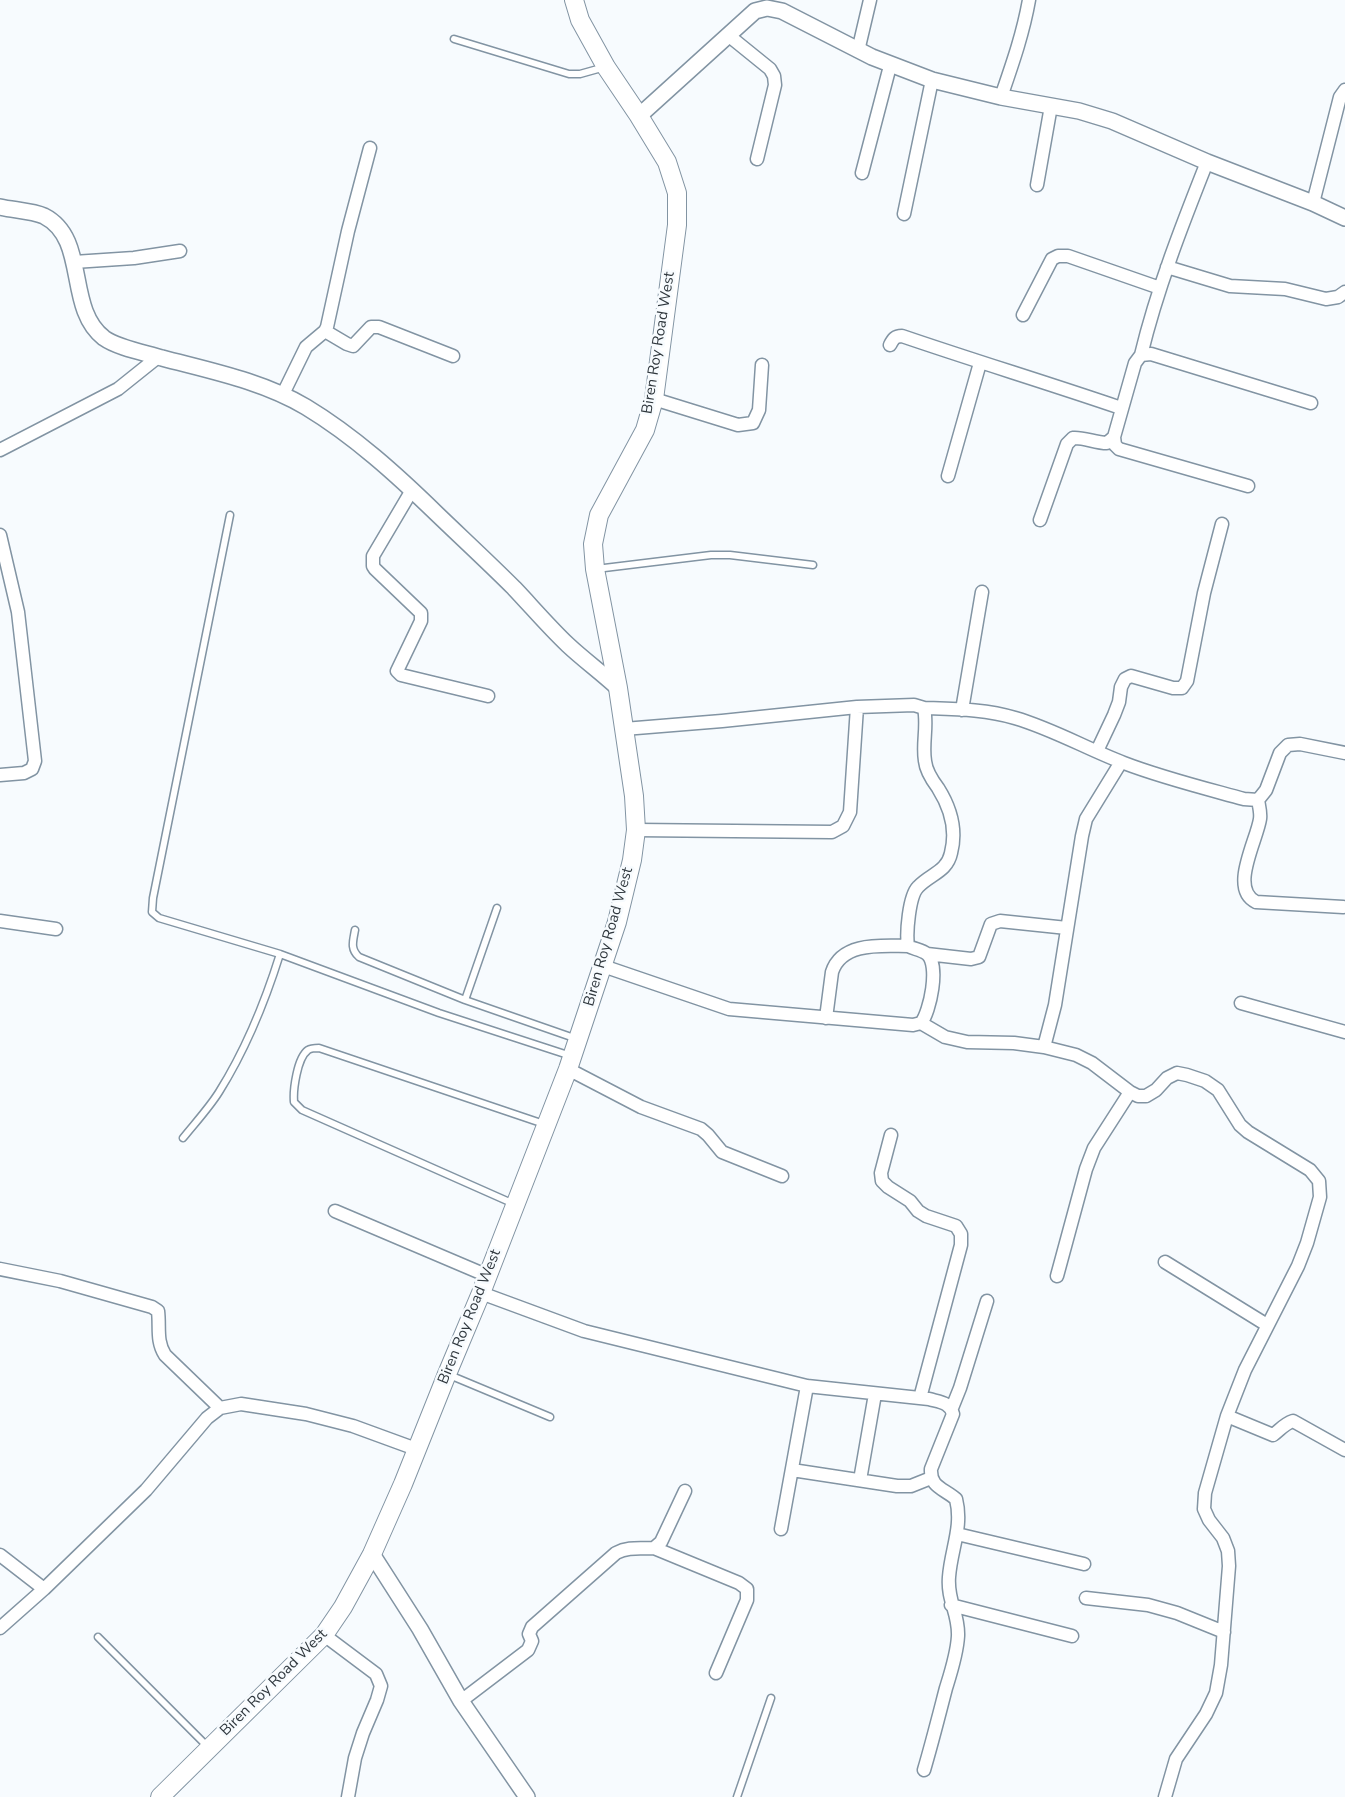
<!DOCTYPE html>
<html>
<head>
<meta charset="utf-8">
<style>
	body { margin:0 }
	canvas { display:block; background:#f7fbfe }
</style>
</head>
<body>
<canvas width="1345" height="1797"></canvas>
<script>
const context = document.querySelector('canvas').getContext('2d');
context.lineJoin = 'round';
function stroke(path, color, width, dash) { context.strokeStyle = color; context.lineWidth = width; context.lineCap = dash ? 'butt' : 'round'; context.setLineDash(dash || []); context.stroke(path); }
function write(font, color, halo, rows, align = 'center') {
  context.font = font + ' "Nunito Sans",sans-serif'; context.lineWidth = 5; context.setLineDash([]); context.textBaseline = 'middle'; context.strokeStyle = halo; context.fillStyle = color; for (const [text, x, y, turn = 0] of rows) {
    context.save(); context.translate(x, y); context.rotate((+turn || 0) * Math.PI / 180); context.textAlign = isNaN(turn) ? turn : align; if (halo) context.strokeText(text, 0, 0); context.fillText(text, 0, 0); context.restore();
  }
}
const service = new Path2D(`
	M454 39 569 74H580L605 67
	M230 515 153 898 152 912 159 918 280 954 439 1013 571 1056
	M596 569 711 555H730L813 565
	M355 930C353 941 350 949 359 957L465 1000 577 1039
	M465 1000 497 908
	M183 1138C195 1123 209 1108 219 1092 246 1049 265 1002 280 954
	M514 1204 302 1110 294 1102C293 1090 297 1058 308 1050 311 1048 315 1048 319 1048L544 1124
	M447 1374 550 1417
	M98 1637 208 1747
	M737 1797 771 1698`);
const minor = new Path2D(`
	M728 35 770 69 774 76 775 85 757 159
	M858 51 870 0
	M1001 97C1012 65 1023 34 1029 0
	M862 173 890 66
	M1037 185 1051 106
	M1313 203 1340 97 1345 90
	M904 214 932 80
	M74 262 134 258 180 251
	M1167 267 1230 286 1285 289 1326 299 1338 297 1345 292
	M1023 315 1052 259 1058 256H1068L1160 288
	M325 331 347 344 353 346 371 327H379L453 356
	M890 345C893 339 895 336 902 336 975 361 1048 383 1121 408
	M1141 355C1157 289 1182 225 1207 162
	M283 394 306 347 325 331 327 327 348 231 370 148
	M654 399 738 425 753 423 759 410 762 365
	M0 450 118 389 158 357
	M948 476 980 363
	M1248 486 1119 449 1115 445 1114 437 1135 363 1141 355 1151 354 1311 403
	M412 490 373 556V566L375 569 421 613V621L397 671 401 675 488 696
	M1040 520 1067 444 1073 438C1084 437 1095 443 1107 443L1114 437
	M0 535 18 612 35 761 32 769 24 773 0 775
	M924 708C954 709 986 709 1015 718 1053 729 1087 749 1124 763 1163 778 1204 788 1244 799L1258 800 1266 790 1280 753 1288 745 1300 744 1345 753
	M962 710 982 592
	M1097 751 1114 715 1119 702 1121 687 1125 679 1131 676 1173 688H1182L1187 681 1204 593 1222 524
	M1258 800C1259 806 1261 813 1260 819 1257 840 1229 889 1256 902L1343 907
	M636 830 832 832 843 826 850 812 857 707
	M0 921 56 929
	M927 954 971 959 979 957 991 924 1000 921 1067 928
	M603 966 729 1009 913 1025 921 1023C930 1012 940 965 927 954 922 950 914 949 908 946 906 933 909 896 918 887 930 874 947 872 951 853 957 830 950 807 938 788 932 780 926 771 925 761 922 743 928 726 924 708L914 705 857 707 722 721 624 729
	M1241 1003 1345 1032
	M826 1018 832 972C842 941 883 946 908 946
	M921 1023 945 1037 967 1042 1014 1043 1044 1047 1076 1055 1092 1063 1130 1092 1138 1096H1146L1156 1090 1167 1078 1177 1073 1187 1075 1205 1081 1218 1090 1240 1125 1248 1132 1310 1170 1319 1181 1320 1197 1307 1243 1298 1266 1245 1370 1227 1416 1205 1493 1204 1509 1209 1520 1223 1538 1228 1551 1229 1566 1221 1665 1216 1693 1206 1714 1176 1759 1165 1797
	M1044 1047 1055 1005 1082 836 1086 819 1121 762
	M568 1069 641 1107 701 1129 708 1135 722 1152 782 1176
	M891 1135 881 1173 882 1181 888 1187 910 1201 918 1211 926 1216 956 1226 961 1234V1245L920 1398
	M335 1211 488 1276
	M1165 1262 1267 1325
	M0 1269 60 1281 152 1307 158 1311C160 1327 156 1341 165 1355L220 1408
	M1057 1276 1086 1169 1094 1148 1130 1092
	M481 1293 584 1331 807 1386 929 1399C939 1402 950 1402 953 1414L931 1469C930 1487 943 1488 956 1499 963 1527 951 1549 949 1577 947 1601 959 1613 958 1636 957 1654 951 1672 946 1688 939 1715 932 1743 924 1770
	M952 1408 960 1388 987 1301
	M1227 1416 1273 1435C1280 1430 1284 1424 1293 1421L1345 1450
	M792 1470 897 1486H911L931 1478
	M860 1480 875 1394
	M781 1529 807 1386
	M957 1534 1084 1564
	M654 1548 739 1583 747 1589V1600L716 1673
	M0 1555 44 1589
	M1086 1598 1148 1605 1177 1613 1224 1632
	M951 1605 1072 1636
	M0 1628 44 1589 146 1490 207 1418 220 1408 241 1404 306 1414 353 1426 416 1449
	M324 1635 376 1674 381 1686 377 1700 363 1733 355 1758 348 1797
	M461 1701 528 1650 532 1641 529 1634 532 1627 616 1553C629 1546 641 1549 654 1548L661 1542 685 1491`);
const tertiary = new Path2D(`
	M639 116 755 11 767 8 782 11 872 57 932 80 1001 97 1079 111 1112 121 1207 162 1313 203 1345 218
	M0 207C13 210 33 211 44 216 89 239 65 308 104 338 118 348 146 353 162 358 211 371 262 381 306 407 354 436 397 475 437 514 463 539 489 563 514 588 532 607 549 627 568 645 584 660 602 673 618 688
	M372 1554 420 1629 461 1701 527 1797`);
const secondary = new Path2D(`
	M160 1797 324 1635 343 1607 372 1554 403 1484 447 1374 481 1293 568 1069 617 922 632 860 636 830 634 796 618 688 595 569 593 544 599 515 645 430 654 399 677 225V193L667 162 639 116 606 67 580 20 574 0`);
stroke(service, '#8294a3', 9);
stroke(minor, '#8294a3', 15);
stroke(tertiary, '#8294a3', 18);
stroke(secondary, '#8294a3', 20);
stroke(service, '#fff', 6);
stroke(minor, '#fff', 12);
stroke(tertiary, '#fff', 15);
stroke(secondary, '#fff', 18);
write('15px', '#30383e', '#f7fbfe', [
	["Biren Roy Road West",659,343,-81],
	["Biren Roy Road West",609,937,-74],
	["Biren Roy Road West",470,1317,-68],
	["Biren Roy Road West",274,1683,-45]
]);
</script>
</body>
</html>
